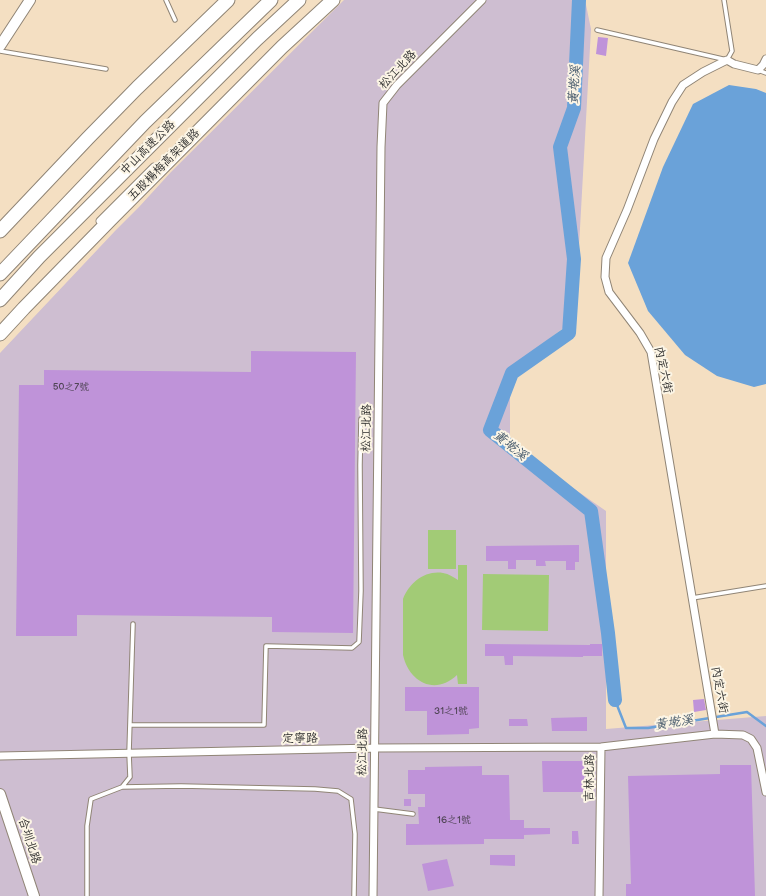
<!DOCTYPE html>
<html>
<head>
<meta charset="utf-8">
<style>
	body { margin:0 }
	canvas { display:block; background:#f4dfc2 }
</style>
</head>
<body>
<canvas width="766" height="896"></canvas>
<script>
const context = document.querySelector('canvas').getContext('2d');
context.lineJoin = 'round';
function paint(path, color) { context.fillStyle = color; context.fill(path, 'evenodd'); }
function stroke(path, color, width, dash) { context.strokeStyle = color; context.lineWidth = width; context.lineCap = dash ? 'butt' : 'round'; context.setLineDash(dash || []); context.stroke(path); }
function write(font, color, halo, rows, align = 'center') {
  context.font = font + ' "Balsamiq Sans","LXGW WenKai TC",sans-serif'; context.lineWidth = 4; context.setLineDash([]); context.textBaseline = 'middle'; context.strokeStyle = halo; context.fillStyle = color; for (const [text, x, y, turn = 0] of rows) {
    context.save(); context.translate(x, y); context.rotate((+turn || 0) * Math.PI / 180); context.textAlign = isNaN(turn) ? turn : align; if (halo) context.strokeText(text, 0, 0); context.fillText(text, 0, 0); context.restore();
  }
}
paint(new Path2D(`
	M344 0H585L591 29 575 319 510 369V444L606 511V729L766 716V896H0V353L115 231 139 207 171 172Z`), '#cebed1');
paint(new Path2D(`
	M428 530H456V569H428Z
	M458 565H467V684H458L457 675C435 696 409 682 403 655V599C409 583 425 570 443 573 449 574 453 577 458 580Z
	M483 574 549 575 548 631 482 630Z`), '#a2cb76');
paint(new Path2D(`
	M729 85 756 89 766 93V384L754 387 717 376 685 355 648 311 628 263 663 167 693 104Z`), '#6aa2d9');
stroke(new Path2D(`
	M615 700 626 728H648L747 712 766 726`), '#6aa2d9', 2.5);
stroke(new Path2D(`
	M579 0 574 108 560 147 574 259 569 333 512 373 490 430 591 511 608 633 615 700`), '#6aa2d9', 14);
paint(new Path2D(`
	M598 37 608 38 606 56 596 54Z
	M251 351 356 352 353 633 272 632V617L77 615V636H16L19 385H44V370L251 372Z
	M579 545V562H575V570H566V561H545L546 566H536V560H516V569H508V561H486V546Z
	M485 644 590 645V644H602V656H583V657L513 656V665H505L504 656H485Z
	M405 687H479V728L469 729V734L427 735V711H405Z
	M704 699 706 710 694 712 693 700Z
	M587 717V731H552L551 718Z
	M509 719H527L528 726H509Z
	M542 761H584V792H543Z
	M720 765H751L755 896H626V884H631L628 776 720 774Z
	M482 766V775H509L510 820H524V828H550V834L524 835V839H484V844L406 845V824H419L418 807H425V794H408V770H425V767Z
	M404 799H411V806H404Z
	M572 831H578L579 844H572Z
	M490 855H515V866L490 865Z
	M447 859 454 886 428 891 422 864Z`), '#bf93d9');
const lane = new Path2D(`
	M166 0 175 20
	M597 30 727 60 732 51 724 0
	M0 51 106 69
	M758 70 766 73
	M692 598 766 586
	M130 725H264L266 646 352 648 359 642 361 591 360 465 361 419
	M122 787 181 786 315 789 338 791 351 799 355 834 354 896
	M374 809 413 814
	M87 896V826L91 799 122 787 130 777 129 753 133 624`);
const street = new Path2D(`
	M100 221 154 167
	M715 734 651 352 640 333 609 292 605 277 606 258 627 210 654 139 672 102 683 85 703 72 727 60 734 64 758 70 763 65 766 59
	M0 756 375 748 601 747 715 734 743 735 751 739 757 748 766 792
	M373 896 381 147 383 103 397 85 482 0
	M599 896 601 747`);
const secondary = new Path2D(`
	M0 46 30 0
	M0 794 34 896`);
const highway = new Path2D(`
	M0 231 88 138 137 88 228 0
	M0 274 145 122 271 0
	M0 300 39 257 257 39 299 0
	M0 334 24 308 110 220 282 47 333 0`);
stroke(lane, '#908576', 5.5);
stroke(street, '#908576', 9);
stroke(secondary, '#908576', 12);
stroke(highway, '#908576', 15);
stroke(lane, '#fff', 3.5);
stroke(street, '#fff', 7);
stroke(secondary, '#fff', 10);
stroke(highway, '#fff', 13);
write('10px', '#504556', null, [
	["50之7號",71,387],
	["31之1號",451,711],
	["16之1號",454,820]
]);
write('12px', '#2b2b2b', '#fcf5e5', [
	["松江北路",398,70,-47],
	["中山高速公路",148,148,-45],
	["五股楊梅高架道路",164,165,-45],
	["內定六街",663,370,78],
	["松江北路",367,428,-89],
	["內定六街",719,690,80],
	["定寧路",300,739,-1],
	["松江北路",363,752,-89],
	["吉林北路",590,778,-89],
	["合圳北路",29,841,72]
]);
write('italic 13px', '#415568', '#fcf5e5', [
	["黃墘溪",575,85,-86],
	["黃墘溪",510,446,39],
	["黃墘溪",674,723,-9]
]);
</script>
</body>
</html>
